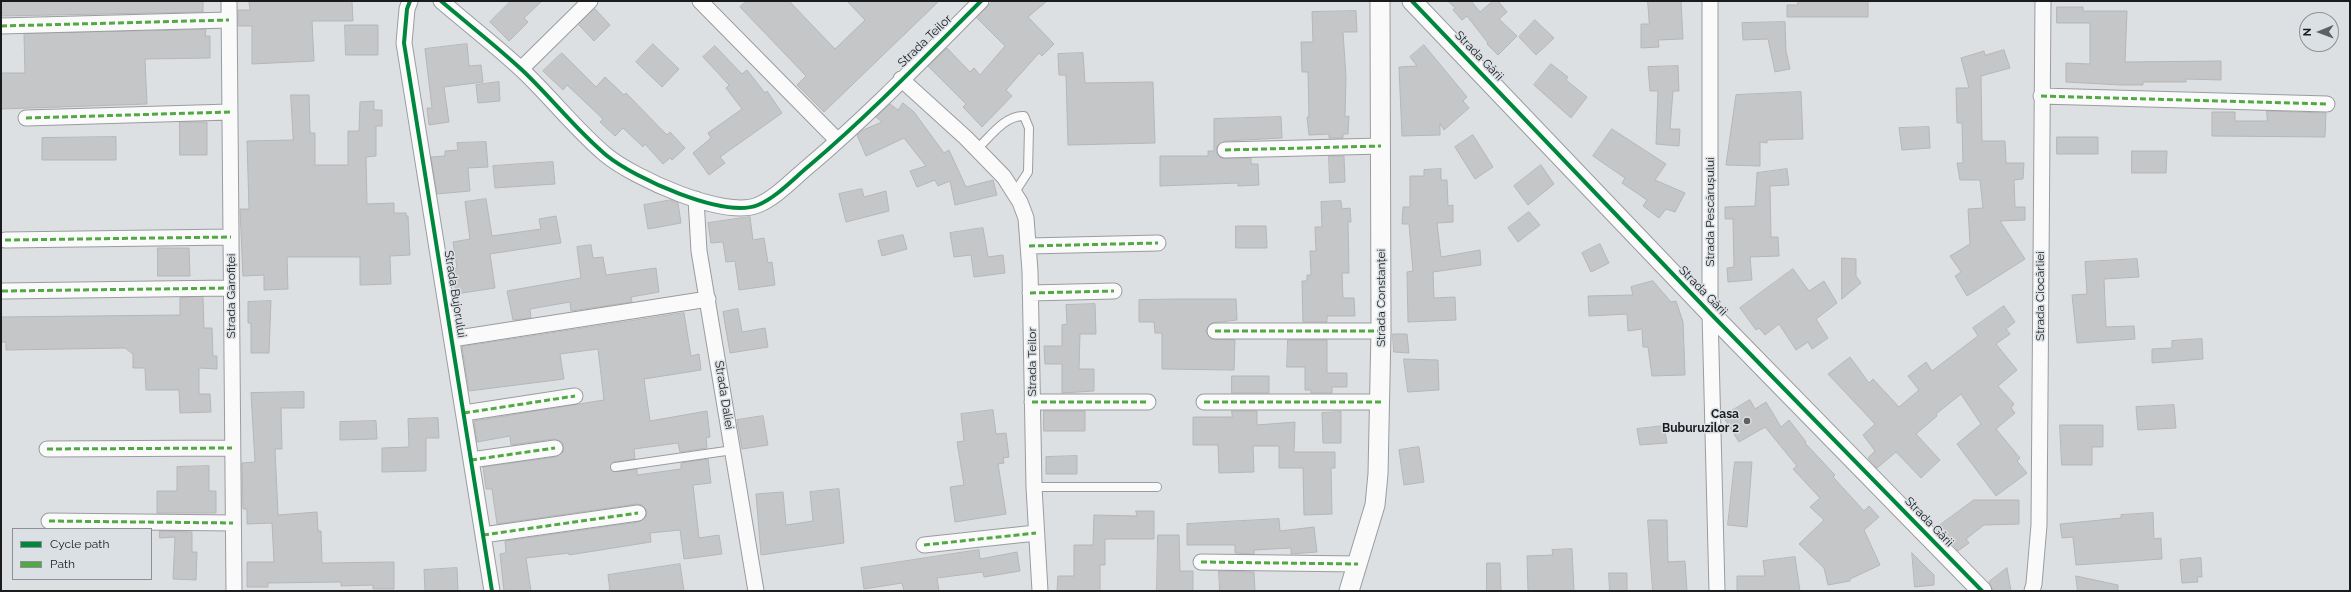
<!DOCTYPE html>
<html>
<head>
<meta charset="utf-8">
<style>
	body { margin:0 }
	#map { position:relative; width:2351px; height:592px; overflow:hidden; background:#dde0e3; font-family:Raleway,sans-serif }
	canvas { display:block }
	.frame { position:absolute; inset:0; border:2px solid #191b1d; pointer-events:none }
	.legend { position:absolute; left:12px; top:528px; width:140px; height:52px; box-sizing:border-box; background:#dbe0e5; border:1px solid #8d9195; margin:0; padding:5px 7px; list-style:none; font-size:12px; color:#191b1d }
	.legend li { display:flex; align-items:center; gap:8px; height:20px }
	.legend b { width:20px; border:1px solid #8d9195 }
	.north { position:absolute; left:2299px; top:12px; width:40px; height:40px; box-sizing:border-box; background:#dbe0e5; border:1px solid #8d9195; border-radius:50%; rotate:269deg; font-size:11px; font-weight:700; line-height:16px; text-align:center; color:#191b1d }
	.north::after { content:''; display:block; margin:auto; width:14px; height:18px; background:#5e6062; clip-path:polygon(50% 0,100% 100%,50% 72%,0 100%) }
</style>
</head>
<body>
<div id="map">
<canvas width="2351" height="592"></canvas>
<div class="frame"></div>
<ul class="legend">
<li><b style="height:5px;background:#00873e"></b>Cycle path</li>
<li><b style="height:5px;background:#52a943"></b>Path</li>
</ul>
<div class="north">N</div>
</div>
<script>
const context = document.querySelector('canvas').getContext('2d');
context.lineJoin = 'round';
function paint(path, color) { context.fillStyle = color; context.fill(path, 'evenodd'); }
function stroke(path, color, width, dash) { context.strokeStyle = color; context.lineWidth = width; context.lineCap = dash ? 'butt' : 'round'; context.setLineDash(dash || []); context.stroke(path); }
function write(font, color, halo, rows, align = 'center') {
  context.font = font + ' Raleway,sans-serif'; context.lineWidth = 3; context.setLineDash([]); context.textBaseline = 'middle'; context.strokeStyle = halo; context.fillStyle = color; for (const [text, x, y, turn = 0] of rows) {
    context.save(); context.translate(x, y); context.rotate((+turn || 0) * Math.PI / 180); context.textAlign = isNaN(turn) ? turn : align; if (halo) context.strokeText(text, 0, 0); context.fillText(text, 0, 0); context.restore();
  }
}
const building = new Path2D(`
	M1 1H203V12L1 16Z
	M249 1H352L353 21H312L314 61 252 64V26H238V10H250Z
	M511 1H542L524 18 528 22 509 41 490 22Z
	M747 1H789L835 49 865 20 847 1H939L824 112 797 85 806 76 740 7Z
	M993 1H1047L1028 17 1054 44 1042 56 1039 53 1006 90 1012 96 982 127 963 107 966 104 928 66 947 48 970 72 974 68 980 75 1005 46 977 18Z
	M1448 1H1471L1480 12 1493 1H1498L1507 12 1499 19 1517 36 1498 55 1487 44 1488 43 1467 16 1462 20 1453 10 1455 8Z
	M1648 1H1681L1683 39 1658 40 1659 47 1641 48V24H1649Z
	M1799 1H1868V17H1787V5H1797Z
	M2057 7H2083V11H2127L2125 62 2221 61V80L2186 79V82H2143V85H2121L2066 82V63L2090 64V23H2057Z
	M595 9 610 25 594 41 579 25Z
	M1356 11 1357 32H1343L1346 77 1345 117 1349 116 1348 134H1343V138H1329V134L1309 135 1307 117H1309L1308 72H1302L1301 42H1313L1312 12Z
	M1535 20 1554 38 1536 55 1519 37Z
	M1785 22 1786 51 1790 69 1775 72 1768 39 1743 40 1742 23Z
	M345 25H378V55H346Z
	M206 30 205 36H210V58L145 59 147 104 1 109V73H25L24 34Z
	M467 44 469 66 481 65 483 82 444 87 449 122 429 125 427 108H432L425 49Z
	M653 44 679 69 662 87 636 62Z
	M1424 45 1467 97 1463 101 1469 108 1444 130 1440 123V135L1402 136 1399 67 1417 66 1410 57Z
	M715 46 742 74 747 70 765 93 767 91 782 113 720 157 725 163 709 175 693 153 711 138 708 133 742 109 726 88 729 85 703 57Z
	M2004 50 2010 68 1981 76 1982 141H2005L2006 163H2024L2023 179 2014 180 2015 207H2025V220L2000 221 2025 259 1967 296 1955 276 1961 272 1950 256 1970 244 1968 209 1983 208 1980 180H1960L1957 163H1963L1962 123H1957L1956 88H1969L1961 58 1984 51 1985 55Z
	M562 53 596 87 605 77 624 95 626 93 667 135 670 132 685 148 672 160 670 158 663 164 645 144 643 147 623 128 615 136 600 122 603 119 567 85 563 90 543 71Z
	M1083 53 1085 83 1153 82 1155 143 1068 145 1066 75H1059L1058 54Z
	M1551 64 1568 77 1566 80 1587 97 1571 118 1534 85Z
	M1678 66 1679 91H1673L1670 129H1680L1679 146 1656 144 1658 91H1650L1648 67Z
	M499 82 500 101 478 103 476 85Z
	M1801 92 1803 139 1767 140V143L1760 142V166L1726 165 1736 95Z
	M291 95H309L310 133H315V165H348V131H359L360 102 374 101V110H382V126H376V156L366 157 367 204 394 203V213H406V216H408L410 255 390 256 391 284 360 285V257H287L288 289 264 290V275L243 276 240 209H249L247 141 293 140Z
	M903 103 914 112 944 153 949 150 966 187 993 180 997 195 955 205 950 181 938 186 935 180 917 187 910 171 926 166 904 138 866 156 857 135 863 130 882 122 876 117 890 104 898 110Z
	M2267 111 2326 113 2325 137 2212 136V112H2235V121H2267Z
	M1281 117 1282 138 1225 141 1217 146V154L1221 158H1251V164H1258L1259 185 1238 186V183L1160 186V156H1208V151H1214V119Z
	M180 122H207V155H180Z
	M1929 127 1930 148 1902 150 1899 128Z
	M1612 129 1666 164 1655 180 1685 193 1675 212 1666 209 1659 218 1643 206 1647 200 1622 183 1625 178 1593 156Z
	M1473 135 1493 167 1475 179 1455 147Z
	M116 137V160H42V138Z
	M2057 137H2098V154H2057Z
	M486 142 488 167 468 168 470 191 437 194 431 157 445 156V151L458 150 457 143Z
	M2132 151H2167L2166 173H2132Z
	M1329 156H1344L1345 182 1330 183Z
	M553 162 555 184 495 188 493 166Z
	M1541 165 1554 184 1528 205 1514 186Z
	M1441 169V180H1447L1448 206 1453 205V222L1437 223 1441 257 1480 250 1481 265 1433 272 1434 298 1455 297 1456 320 1408 322 1407 272 1413 271 1409 224H1402L1403 207H1410V176H1424V170Z
	M1787 169 1789 185 1770 186 1771 237H1778L1779 256 1750 257 1752 280 1728 282 1727 268 1734 267 1733 219H1725V207L1755 206 1757 173Z
	M862 189 864 197 886 191 889 211 846 222 839 194Z
	M486 199 492 236 541 229 539 219 556 216 561 243 490 254 495 288 456 294 452 269 457 268 453 242 470 239 465 202Z
	M671 200 678 203 681 223 648 229 644 205Z
	M1341 201 1342 209 1350 208 1351 222H1348L1349 273H1342L1343 298H1354L1355 316H1327V322H1303L1302 281H1307V275H1311L1310 251H1316L1315 227H1322L1321 202Z
	M1529 212 1540 225 1518 242 1508 228Z
	M750 217 753 240 764 238 768 263 772 262 775 285 739 290 735 261 726 262 723 242 711 243 708 223Z
	M1236 226H1266L1267 248H1236Z
	M983 228 988 257 1003 255 1005 273 974 277 971 255 954 257 950 233Z
	M903 235 907 249 882 256 878 241Z
	M1600 244 1609 263 1591 272 1582 253Z
	M591 245 593 258 603 257 606 275 656 268 659 292 631 297 632 302 571 311 570 302 530 309 531 318 513 320 507 291 581 278 577 247Z
	M158 248H189L190 276H158Z
	M1842 258 1856 259V276L1861 283 1842 299Z
	M2137 259 2139 277 2104 279 2106 327 2134 326 2135 339 2077 343 2072 295 2087 294 2085 262Z
	M1793 269 1809 291 1824 281 1837 303 1816 319 1828 338 1812 349 1808 342 1796 350 1779 324 1765 335 1759 328 1756 330 1740 308Z
	M1653 281 1671 302 1676 301 1683 322 1685 375 1652 376 1648 347H1643L1642 329 1628 331 1627 314 1589 316 1588 296 1633 295 1631 287Z
	M203 297 204 328H212L213 356H217V369L199 368V394H210L211 412 180 413 179 390H146L145 368H133V354L125 348 6 350V342H1V317L180 315V298Z
	M1179 299H1236L1237 320 1211 323 1206 331 1211 339 1235 340 1234 370 1162 369V333H1155L1154 322H1139V300Z
	M271 301 269 353H251V323H248V302Z
	M1095 304 1096 334H1080L1079 369H1094V391L1062 393V364H1045L1044 346H1062V325L1067 324 1066 305Z
	M2004 306 2015 322 2006 329 2010 334 1996 344 2017 370 1998 386 2014 404 2011 408 2015 413 1996 429 2020 458 2017 461 2027 473 1996 496 1957 444 1981 424 1961 394 1936 414 1937 416 1916 434 1940 460 1921 478 1896 452 1877 468 1868 458 1875 451 1863 435 1875 424 1828 374 1850 357 1869 383 1873 379 1899 407 1919 390 1908 376 1926 362 1932 371 1978 336 1973 328Z
	M738 309 742 332 765 328 768 347 730 353 723 312Z
	M684 313 691 356 699 354 701 370 644 379 650 421 707 411 710 437 706 438 707 448 680 452 678 443 634 449 635 459 614 462 610 468 615 472 637 469V475L681 469V463L708 459 711 483 693 485 699 538 719 535 722 554 684 559 680 530 650 533 651 542 569 555V553L526 558 531 591H504L500 554 506 553 505 541 639 522 646 517 647 511 642 505 637 504 497 524 492 489H486L483 467 556 457 563 452 564 446 562 442 554 439 511 445 510 436 477 442 474 421 604 400 598 349 560 354 564 379 469 391 462 347Z
	M1393 334H1407L1409 353 1394 352Z
	M2202 339 2203 359 2152 363V349L2172 348V341Z
	M1288 340H1327V373H1347V387H1332V393H1311V390H1305V367H1287Z
	M1404 359 1438 360 1439 390 1408 392Z
	M1232 376H1269V393H1232Z
	M304 392V408H281L282 449H275L278 515 317 512 318 531H321L322 563 394 562V589H373V585L341 586V582L268 583V587H247V562H274L272 523 247 524V509H243L242 463 255 462 251 393Z
	M1750 400 1755 409 1766 402 1781 427 1789 420 1806 442 1805 443 1835 475 1833 477 1864 511 1869 506 1879 517 1864 530 1880 565 1850 579V581L1828 585 1824 568 1799 544 1824 520 1810 507 1820 498 1793 469 1797 466 1765 427 1739 442 1723 416Z
	M2174 405 2176 428 2138 430 2136 407Z
	M993 410 996 434 1006 433 1009 457 1003 458 1004 463 998 464 1006 514 955 522 950 487 964 485 957 442 964 441 961 414Z
	M1044 411H1085V431H1044Z
	M1232 411H1257V425L1295 422 1294 452H1335V468H1331L1332 514 1304 515 1303 468H1279V446H1253L1254 472 1219 473 1218 445H1193V417H1232Z
	M1341 412V443H1323L1322 413Z
	M763 416 768 445 742 449 737 420Z
	M438 418 439 438H426V471L382 472V448L409 447 408 419Z
	M376 421 377 439 340 440V422Z
	M2060 425H2103V447H2092V465H2062Z
	M1664 426 1667 443 1640 445 1637 429Z
	M1419 447 1424 482 1404 485 1399 450Z
	M1077 456V474H1046V457Z
	M1735 462H1752L1747 527 1728 525Z
	M209 466V491H216V513H157V491H177V467Z
	M839 489 844 543 761 555 756 494 783 492 786 525 813 521 810 492Z
	M1974 500H2019V524L1984 525 1966 539 1969 543 1958 551 1939 526Z
	M1136 511H1154V539H1105V565H1100V591H1057L1058 576H1074V545H1093L1094 515 1137 516Z
	M2153 513 2154 539 2161 538 2162 559 2076 565 2073 537 2062 538 2060 524 2121 518V515Z
	M1279 519 1280 531 1314 527 1317 552 1291 554V548L1254 550V554L1235 553V545H1187V524Z
	M1648 520H1667L1668 562 1685 561 1687 591H1653Z
	M160 531 192 532V552H197L196 580 173 579 175 537 160 538Z
	M1158 535H1179L1180 571H1193V591H1157Z
	M1572 549 1574 591H1528L1527 556 1553 555 1552 550Z
	M979 550 980 559 1017 552 1020 571 984 577 983 572 937 578 939 591H904L902 583 864 589 861 568Z
	M1912 553 1934 575V585L1915 587Z
	M1795 557 1800 591H1737V576H1765L1763 561Z
	M2201 558 2202 577H2197L2198 582 2182 583 2180 560Z
	M1487 563H1500L1501 591H1487Z
	M680 564 684 591H610L608 575Z
	M457 568 458 591H425L424 570Z
	M2007 568 2011 591H1993L1989 582Z
	M1219 571 1254 572 1255 591H1220Z
	M1609 573H1627V591H1610Z
	M2076 576 2118 585V591H2078Z`);
paint(building, '#c5c6c8');
stroke(building, '#b5b6b8', 1);
const service = new Path2D(`
	M977 149C990 137 1005 115 1024 116L1029 128 1028 172 1015 192
	M615 467 733 450
	M1034 487H1157`);
const minor = new Path2D(`
	M229 1 234 591
	M410 1 407 9 404 43 492 591
	M441 1C468 24 495 45 521 69 550 96 575 129 606 155 634 178 724 219 758 205 777 197 794 178 810 165 870 114 925 57 981 1
	M700 1 837 140
	M1710 1V313L1717 591
	M1 26 229 20
	M521 69 590 1
	M901 79 966 138 1004 177 1020 202 1026 218 1030 271 1034 487 1040 591
	M2041 96 2327 104
	M26 118 230 112
	M1225 150 1381 146
	M696 199 699 251 756 591
	M5 240 231 237
	M1029 246 1158 243
	M2 291 231 288
	M1030 293 1114 291
	M1215 331H1381
	M452 339 708 299
	M1032 402H1148
	M1204 402H1381
	M464 413 575 396
	M47 449 232 448
	M471 460 555 448
	M49 521 233 523
	M483 535 638 513
	M924 545 1036 533
	M1201 562 1358 564
	M2032 591 2034 584 2039 525 2043 1`);
const tertiary = new Path2D(`
	M1412 1 1710 313 1982 591
	M1349 591 1375 505 1378 474 1381 331 1380 1`);
stroke(service, '#9a9c9f', 10);
stroke(minor, '#9a9c9f', 17);
stroke(tertiary, '#9a9c9f', 21);
stroke(service, '#fafafb', 8);
stroke(minor, '#fafafb', 15);
stroke(tertiary, '#fafafb', 19);
stroke(new Path2D(`
	M1 26 229 20
	M2041 96 2327 104
	M26 118 230 112
	M1225 150 1381 146
	M5 240 231 237
	M1029 246 1158 243
	M2 291 231 288
	M1030 293 1114 291
	M1215 331H1381
	M1032 402H1148
	M1204 402H1381
	M464 413 575 396
	M47 449 232 448
	M471 460 555 448
	M49 521 233 523
	M483 535 638 513
	M924 545 1036 533
	M1201 562 1358 564`), '#52a943', 3, [6, 3]);
stroke(new Path2D(`
	M410 1 407 9 404 43 492 591
	M441 1C468 24 495 45 521 69 550 96 575 129 606 155 634 178 724 219 758 205 777 197 794 178 810 165 870 114 925 57 981 1
	M1412 1 1710 313 1982 591`), '#00873e', 4);
for (const [x, y, r, color] of [
	[1747,421,4,"#5e6062"]
]) { const dot = new Path2D(); dot.arc(x, y, r, 0, 2 * Math.PI); context.fillStyle = color; context.fill(dot); stroke(dot, '#dbe0e5', 1.5); }
write('12px', '#191b1d', '#dbe0e5', [
	["Strada Teilor",925,41,-44],
	["Strada Gării",1479,56,46],
	["Strada Pescărușului",1710,212,-90],
	["Strada Gării",1703,291,46],
	["Strada Bujorului",455,294,81],
	["Strada Garofiței",231,296,-90],
	["Strada Ciocârliei",2040,296,-90],
	["Strada Constanței",1381,298,-90],
	["Strada Teilor",1032,362,-90],
	["Strada Daliei",724,395,81],
	["Strada Gării",1929,522,46]
]);
write('bold 12px', '#191b1d', '#dbe0e5', [
	["Casa",1739,414],
	["Buburuzilor 2",1739,428]
], 'right');
</script>
</body>
</html>
